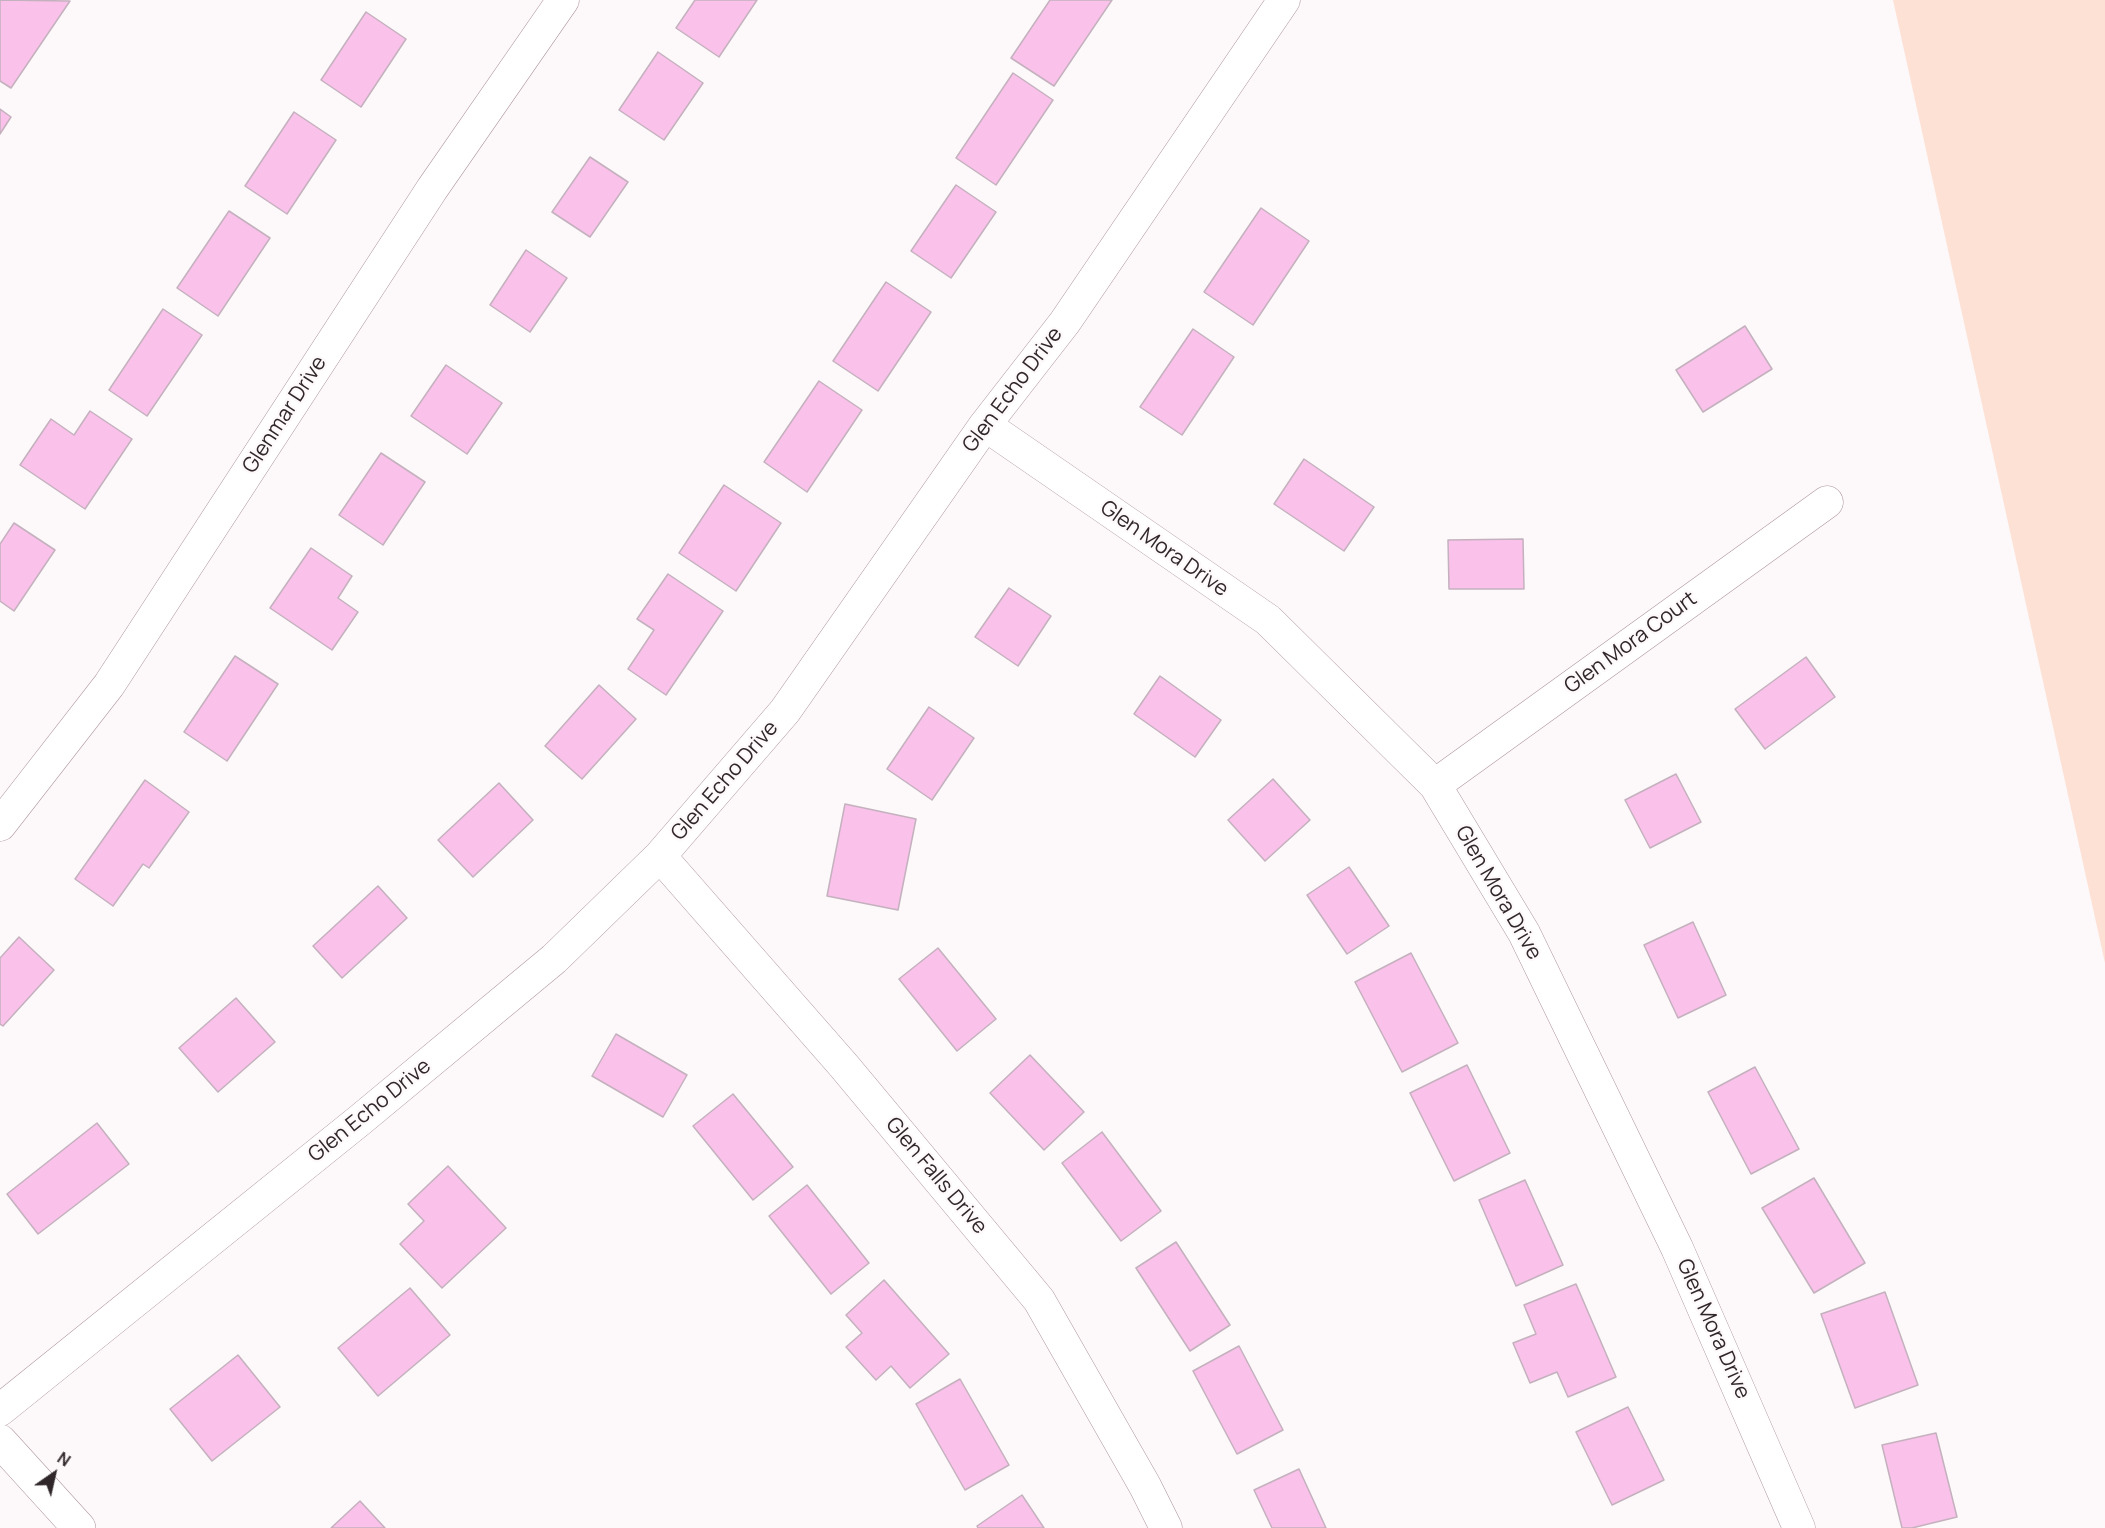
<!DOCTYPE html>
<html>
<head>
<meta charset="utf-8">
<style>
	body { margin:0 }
	#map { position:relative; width:2105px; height:1528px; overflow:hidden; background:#fdf8f9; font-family:Manrope,sans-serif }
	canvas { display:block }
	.north { position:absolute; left:24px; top:1444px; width:60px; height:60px; -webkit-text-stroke:4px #fdf8f9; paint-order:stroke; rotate:34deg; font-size:16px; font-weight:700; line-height:24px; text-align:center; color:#30272a }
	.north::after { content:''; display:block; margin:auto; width:21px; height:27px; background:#30272a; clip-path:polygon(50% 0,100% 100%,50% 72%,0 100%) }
</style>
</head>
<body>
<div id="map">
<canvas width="2105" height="1528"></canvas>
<div class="north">N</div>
</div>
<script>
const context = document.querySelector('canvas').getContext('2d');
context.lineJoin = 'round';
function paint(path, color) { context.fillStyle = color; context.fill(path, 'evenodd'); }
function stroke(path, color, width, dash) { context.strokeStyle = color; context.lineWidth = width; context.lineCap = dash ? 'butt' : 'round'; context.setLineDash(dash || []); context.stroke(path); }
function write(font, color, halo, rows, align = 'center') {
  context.font = font + ' Manrope,sans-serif'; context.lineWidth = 4.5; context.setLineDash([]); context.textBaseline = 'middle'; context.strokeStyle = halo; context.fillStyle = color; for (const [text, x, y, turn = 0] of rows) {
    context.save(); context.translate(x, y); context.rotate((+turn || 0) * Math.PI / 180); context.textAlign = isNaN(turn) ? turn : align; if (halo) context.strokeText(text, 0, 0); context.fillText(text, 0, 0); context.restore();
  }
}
paint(new Path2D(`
	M1893 0H2105V963Z`), '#fde1d5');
const building = new Path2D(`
	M0 0 70 1 11 88 0 81Z
	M695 0H757L719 57 676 28Z
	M1050 0H1112L1054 86 1011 58Z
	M366 12 406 39 361 107 321 80Z
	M658 52 703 83 664 140 619 110Z
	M1013 73 1053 100 996 185 956 158Z
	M0 109 11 117 0 134Z
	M294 112 336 140 287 214 245 186Z
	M590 157 628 182 590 237 552 212Z
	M956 185 996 212 951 278 911 251Z
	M1261 208 1309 241 1253 325 1204 292Z
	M229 211 270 238 218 316 177 288Z
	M526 250 567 278 530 332 490 305Z
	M886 282 931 312 878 391 833 361Z
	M163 309 202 335 147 416 109 390Z
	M1745 326 1772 369 1703 412 1676 370Z
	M1193 329 1234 357 1182 435 1140 407Z
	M446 365 502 403 467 454 411 416Z
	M819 381 862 410 807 492 764 462Z
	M90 411 132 439 85 509 20 465 51 419 74 435Z
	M381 453 425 482 383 545 339 515Z
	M1304 459 1374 507 1344 551 1274 504Z
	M724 485 781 523 736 591 679 553Z
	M14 523 55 550 14 611 0 601V544Z
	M1523 539 1524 589H1449L1448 540Z
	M311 548 352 576 338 598 358 612 332 650 270 608Z
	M668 574 723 611 666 695 628 669 654 630 637 619Z
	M1009 588 1051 616 1018 666 975 637Z
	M235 656 278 684 227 761 184 732Z
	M1806 657 1835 697 1765 749 1735 709Z
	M1160 676 1221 720 1195 757 1134 714Z
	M599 685 636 719 582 779 545 746Z
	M929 707 974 738 932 800 887 769Z
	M1676 774 1701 822 1650 848 1625 800Z
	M1273 779 1310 820 1265 861 1228 820Z
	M145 780 189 812 149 868 143 864 113 906 75 879Z
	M499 783 533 820 473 877 438 840Z
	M845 804 916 819 898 910 827 896Z
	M1349 867 1389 926 1347 954 1307 895Z
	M378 886 407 918 342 978 313 946Z
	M1693 922 1726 995 1678 1018 1644 945Z
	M19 937 54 970 3 1026 0 1024V958Z
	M938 948 996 1019 957 1051 899 979Z
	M1411 953 1458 1043 1402 1072 1355 982Z
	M236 998 275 1042 218 1092 179 1048Z
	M616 1034 687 1075 663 1117 592 1076Z
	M1030 1055 1084 1112 1044 1150 990 1093Z
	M1467 1065 1510 1153 1454 1181 1410 1093Z
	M1755 1067 1799 1149 1751 1174 1708 1092Z
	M733 1094 793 1167 753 1200 693 1126Z
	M97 1123 129 1164 38 1234 7 1194Z
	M1102 1132 1161 1211 1121 1241 1062 1163Z
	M448 1166 506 1228 442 1288 400 1244 424 1221 408 1204Z
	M1814 1178 1865 1263 1814 1293 1762 1208Z
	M1525 1180 1563 1265 1516 1286 1479 1200Z
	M807 1185 869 1263 831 1294 769 1216Z
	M1176 1242 1230 1325 1190 1351 1136 1268Z
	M884 1280 949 1354 910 1388 891 1366 876 1380 846 1347 862 1333 846 1315Z
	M1576 1284 1616 1377 1568 1397 1557 1372 1530 1383 1513 1343 1536 1334 1524 1305Z
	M410 1288 450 1335 378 1396 338 1348Z
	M1885 1292 1918 1385 1855 1408 1821 1314Z
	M1239 1346 1283 1430 1237 1454 1193 1371Z
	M238 1355 280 1407 212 1461 170 1409Z
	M960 1379 1009 1465 965 1490 916 1404Z
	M1628 1407 1664 1480 1612 1505 1576 1432Z
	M1936 1433 1957 1517 1912 1528H1902L1882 1445Z
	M1299 1469 1326 1528H1272L1254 1490Z
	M1022 1495 1044 1528H978L977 1526Z
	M360 1501 385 1528H331Z`);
paint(building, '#fac1ea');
stroke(building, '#c4b1be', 1.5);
const minor = new Path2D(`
	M985 425 1268 620 1435 785 1524 933 1677 1248 1799 1528
	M1435 785 1827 502
	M0 825 109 685 432 189 563 0
	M660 856 844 1066 1039 1300 1145 1486 1166 1528
	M0 1410 360 1120 554 959 660 856 785 711 985 425 1065 322 1284 0`);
const tertiary = new Path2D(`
	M0 1441 79 1528`);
stroke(minor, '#ae979e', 33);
stroke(tertiary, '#ae979e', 34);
stroke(minor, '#fff', 32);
stroke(tertiary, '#fff', 33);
write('21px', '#30272a', '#fdf8f9', [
	["Glen Echo Drive",1013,390,-53],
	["Glenmar Drive",285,415,-57],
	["Glen Mora Drive",1164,549,35],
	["Glen Mora Court",1631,643,-36],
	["Glen Echo Drive",725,781,-49],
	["Glen Mora Drive",1498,893,60],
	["Glen Echo Drive",370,1111,-39],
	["Glen Falls Drive",936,1176,50],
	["Glen Mora Drive",1713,1329,66]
]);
</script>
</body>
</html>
